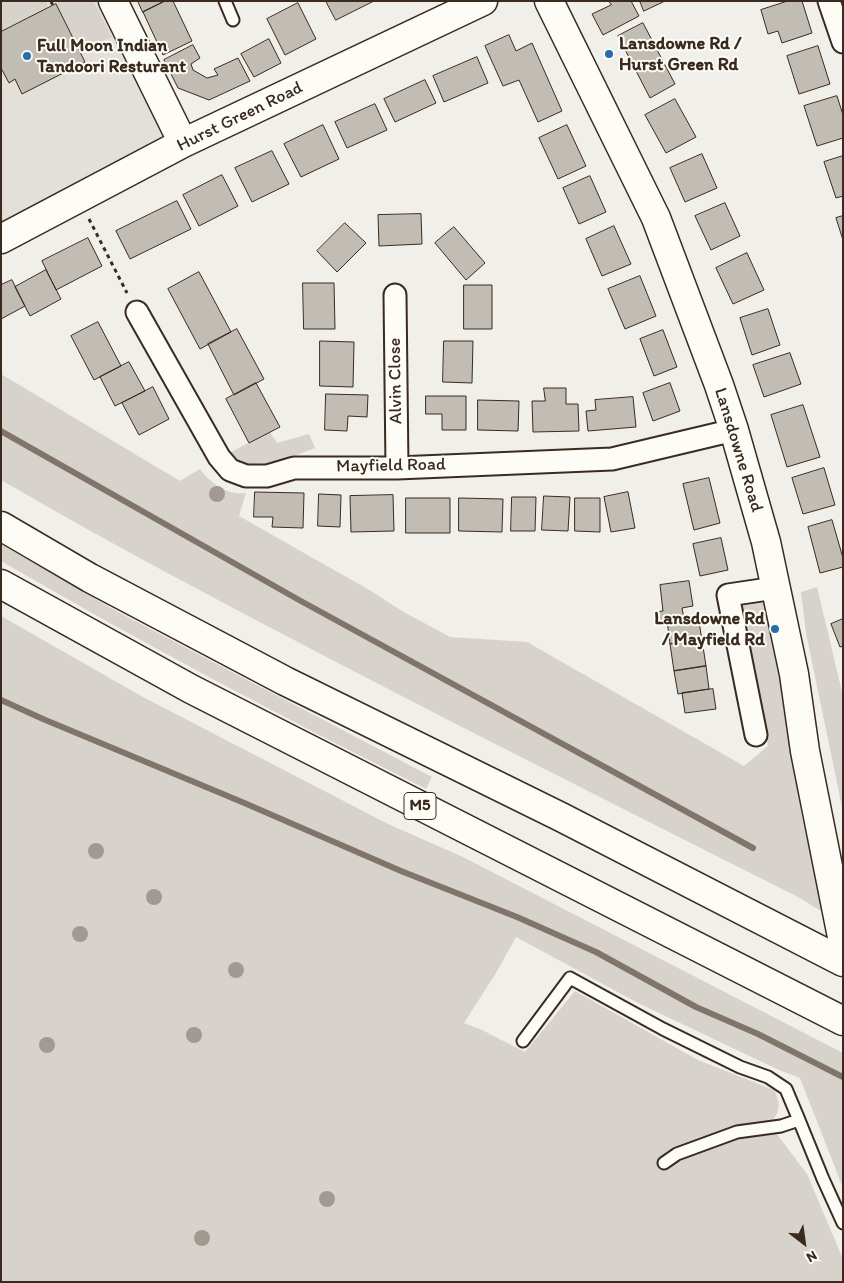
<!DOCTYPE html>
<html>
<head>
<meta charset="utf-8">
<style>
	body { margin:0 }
	#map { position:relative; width:844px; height:1283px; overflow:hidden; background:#f1efea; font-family:Itim,sans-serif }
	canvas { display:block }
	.frame { position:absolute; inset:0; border:2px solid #3b2a1e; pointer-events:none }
	.north { position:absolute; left:779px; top:1218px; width:50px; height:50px; -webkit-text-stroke:4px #fdfcf7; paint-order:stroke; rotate:150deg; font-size:14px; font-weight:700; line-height:20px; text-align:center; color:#3b2a1e }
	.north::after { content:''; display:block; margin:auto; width:18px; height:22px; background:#3b2a1e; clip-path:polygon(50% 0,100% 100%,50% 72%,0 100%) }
</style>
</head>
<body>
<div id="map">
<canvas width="844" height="1283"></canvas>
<div class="frame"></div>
<div class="north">N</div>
</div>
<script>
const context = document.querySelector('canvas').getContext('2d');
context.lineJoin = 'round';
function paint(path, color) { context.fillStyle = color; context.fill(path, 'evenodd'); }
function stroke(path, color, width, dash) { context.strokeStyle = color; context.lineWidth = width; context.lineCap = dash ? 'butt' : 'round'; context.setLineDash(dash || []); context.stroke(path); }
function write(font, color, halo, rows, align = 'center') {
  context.font = font + ' Itim,sans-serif'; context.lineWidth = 4; context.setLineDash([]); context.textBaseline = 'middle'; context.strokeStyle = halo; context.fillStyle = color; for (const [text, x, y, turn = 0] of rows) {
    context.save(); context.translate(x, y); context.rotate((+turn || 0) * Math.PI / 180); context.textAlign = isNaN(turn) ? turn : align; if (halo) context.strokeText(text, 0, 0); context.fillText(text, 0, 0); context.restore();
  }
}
paint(new Path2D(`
	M1 1H113L183 143 1 239Z`), '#e3e0da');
paint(new Path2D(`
	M7 1H46L48 8 1 32V4Z
	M55 1H93L112 37 80 52Z
	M1 374 180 481 200 469C210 483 228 496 246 493L239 516 371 591 402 611 450 637 527 642 744 766 768 746 741 606 751 601 767 600 787 710 793 761 802 817 824 913 800 898C645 820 490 742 336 662 223 603 111 544 1 480Z
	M270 432 277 443 309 434 315 448 261 468 239 466 227 454Z
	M1 544 116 611 432 777 426 789C282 717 140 642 1 561Z
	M817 587 843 696V812L806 633 801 592Z
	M1 616 143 697 388 824 463 857 843 1053V1188L800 1078 779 1070 638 1003 516 937 496 973 464 1023 482 1030 525 1052 575 991 698 1060 774 1090C780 1101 781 1111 772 1121 735 1126 698 1138 665 1155V1169L691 1155 755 1131 776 1133 807 1174 843 1259V1282H1Z`), '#d7d2cc');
stroke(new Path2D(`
	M1 431 299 600 753 848
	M1 700 43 719 242 802 401 871 517 917 596 952 696 1007 758 1034 843 1077`), '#80746b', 6);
const building = new Path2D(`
	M138 1H165L143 12Z
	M165 1H173L192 41 163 55 143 12Z
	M326 1H374L336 20Z
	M609 1H631L639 16 603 35 592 14 611 5Z
	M640 1H665L644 11Z
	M788 1H802L812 33 782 43 778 31 768 34 761 10Z
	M298 3 316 39 285 55 267 19Z
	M56 4 85 62 22 94 15 79 9 83 1 68V32Z
	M643 23 675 84 650 98 618 36Z
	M509 35 516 51 532 43 562 111 538 122 519 80 503 86 485 46Z
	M269 39 281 63 254 77 241 54Z
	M193 45 200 58 191 64 193 70 207 78 218 75 214 69 238 58 250 81 209 100 178 88 164 60Z
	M818 46 830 84 799 94 787 56Z
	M477 57 488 83 444 102 433 76Z
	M425 80 436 103 395 122 384 99Z
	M837 96 843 115V138L817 146 804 106Z
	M675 99 696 137 666 153 645 115Z
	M375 104 387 130 347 148 335 122Z
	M323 125 339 159 301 177 284 144Z
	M567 125 586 166 558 179 539 138Z
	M272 151 289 184 252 202 235 168Z
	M702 154 717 188 685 202 670 168Z
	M843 156V196L836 198 824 162Z
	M222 175 238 206 199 226 183 195Z
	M590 176 606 212 579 224 563 188Z
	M177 201 191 229 130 259 116 231Z
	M725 203 740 236 711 250 695 216Z
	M421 214 422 244 379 246 378 215Z
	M843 216V240L836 218Z
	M345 223 366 243 337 272 317 251Z
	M614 226 631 264 602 276 586 239Z
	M454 227 485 263 466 280 435 243Z
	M88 238 102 266 56 290 42 261Z
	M747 253 764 290 733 304 716 268Z
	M46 270 61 299 30 316 15 287Z
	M199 272 231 332 200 349 168 289Z
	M640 276 656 316 625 329 608 289Z
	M12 280 25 306 1 319V285Z
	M303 283H334L335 329H304Z
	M464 285H492V329H464Z
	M768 309 780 345 752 355 740 318Z
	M98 322 121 366 94 380 71 336Z
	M237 329 264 379 234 395 208 344Z
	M663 330 677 367 654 376 640 339Z
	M320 341 354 342 353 387 320 386Z
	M444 341H473L472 383 443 382Z
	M790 353 801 384 764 397 753 365Z
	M129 362 145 391 115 406 100 377Z
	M256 383 280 427 249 443 226 399Z
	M670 383 680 411 653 421 643 393Z
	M153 387 169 419 139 435 122 403Z
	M544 388H566V404H578L579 431 533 432 532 401H545Z
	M326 394 368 395 367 417 348 416 347 431 325 430Z
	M426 396H466V430H442V414H426Z
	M633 397 636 427 588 431 586 411 596 410 595 400Z
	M478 400 519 401 518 431 478 430Z
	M803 405 820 457 787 467 771 415Z
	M824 468 835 505 803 514 792 478Z
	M709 478 720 523 694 530 683 484Z
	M255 492 304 493 303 528 272 527 273 517H254Z
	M628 492 635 528 611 532 604 497Z
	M319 494 341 495 340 527 318 526Z
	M393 495 394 531 351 532 350 496Z
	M544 496 570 497 568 531 542 530Z
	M512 497H536L535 531H511Z
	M406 498H450V533H406Z
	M459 498 503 499 502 532 459 531Z
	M575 498H600V532L575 531Z
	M832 520 843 558V567L820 573 808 527Z
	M721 538 728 570 700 576 693 544Z
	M689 581 693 606 682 608 684 618 656 622 654 612 663 611 660 585Z
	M698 616 702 640 670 644 667 620Z
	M843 619V646L840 647 831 624Z
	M702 640 706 666 674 671 670 644Z
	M706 666 709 689 678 694 674 671Z
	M713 689 716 709 685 713 682 693Z`);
paint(building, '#c1bcb4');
stroke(building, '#3b2a1e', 1);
const service = new Path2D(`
	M225 1 233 20
	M523 1041 570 978 663 1029 740 1067 768 1077 786 1089 799 1120 781 1126 737 1132 677 1154 664 1163
	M799 1120 823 1179 843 1223`);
const minor = new Path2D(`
	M829 1 843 42
	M395 295 397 468
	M137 312 219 457 230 470 246 476H267L294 468H397L612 459 734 430
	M756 735 728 595 775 588`);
const tertiary = new Path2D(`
	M113 1 183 143
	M549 1 656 218 719 385 734 430 766 542 794 674 805 751 843 942
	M1 239 183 143 483 1`);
const motorway = new Path2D(`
	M1 526 90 578 285 681 561 817 843 962
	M1 584 191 689 843 1021`);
stroke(service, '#3b2a1e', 15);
stroke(minor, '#3b2a1e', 25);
stroke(tertiary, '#3b2a1e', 31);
stroke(motorway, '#3b2a1e', 31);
stroke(new Path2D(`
	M51 1 53 6
	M89 219 127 293`), '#3b2a1e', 3, [4, 4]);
stroke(service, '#fdfcf7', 11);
stroke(minor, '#fdfcf7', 21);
stroke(tertiary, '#fdfcf7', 28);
stroke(motorway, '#fdfcf7', 28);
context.fillStyle = '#a29a92';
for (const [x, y] of [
	[217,494],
	[96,851],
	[154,897],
	[80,934],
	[236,970],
	[194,1035],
	[47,1045],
	[327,1199],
	[202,1238]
]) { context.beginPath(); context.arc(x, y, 8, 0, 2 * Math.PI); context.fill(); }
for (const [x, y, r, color] of [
	[609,54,5,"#1f6fb2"],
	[27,56,5,"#1f6fb2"],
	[775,629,5,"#1f6fb2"]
]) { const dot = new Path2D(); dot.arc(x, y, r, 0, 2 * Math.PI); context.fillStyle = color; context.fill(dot); stroke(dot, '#fdfcf7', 2); }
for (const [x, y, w] of [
	[420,806,32]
]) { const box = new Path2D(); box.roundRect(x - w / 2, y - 13.5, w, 27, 4); context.fillStyle = '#fdfcf7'; context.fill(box); stroke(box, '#3b2a1e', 1); }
write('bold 16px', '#3b2a1e', null, [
	["M5",420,806]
]);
write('bold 18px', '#3b2a1e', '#fdfcf7', [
	["Lansdowne Rd /",619,44],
	["Hurst Green Rd",619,65],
	["Full Moon Indian",37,46],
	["Tandoori Resturant",37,67],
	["Lansdowne Rd",765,619,"right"],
	["/ Mayfield Rd",765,640,"right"]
], 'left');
write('18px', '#3b2a1e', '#fdfcf7', [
	["Hurst Green Road",240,117,-26],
	["Alvin Close",396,381,-91],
	["Lansdowne Road",738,450,73],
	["Mayfield Road",391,466,-1]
]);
</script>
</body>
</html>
